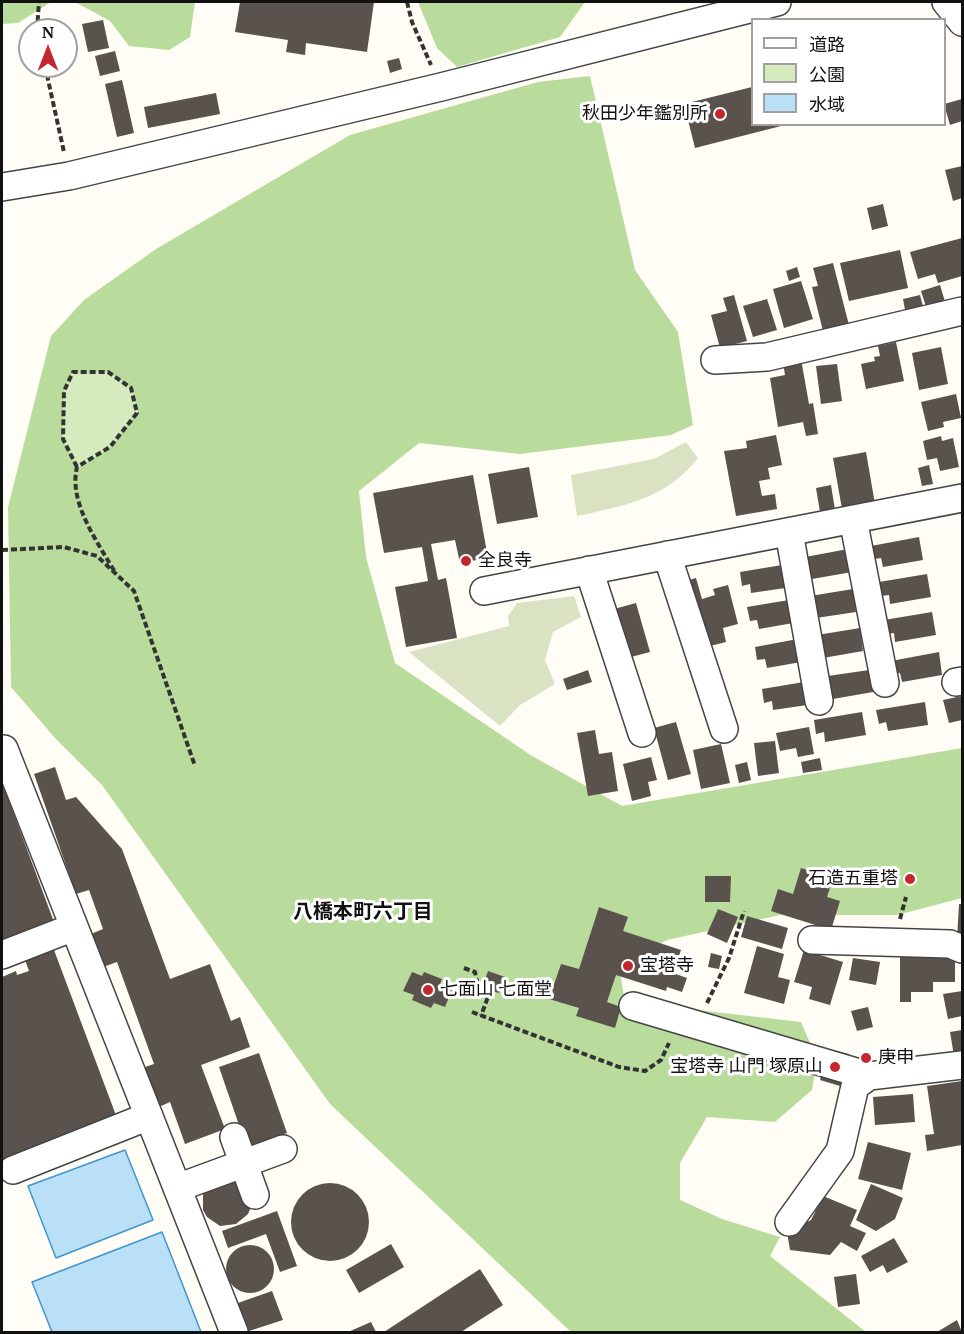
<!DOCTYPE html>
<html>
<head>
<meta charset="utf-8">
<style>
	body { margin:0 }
	#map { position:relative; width:964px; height:1334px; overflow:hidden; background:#fffdf5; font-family:"PT Serif","Noto Sans JP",serif }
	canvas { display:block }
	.frame { position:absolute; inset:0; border:3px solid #111; pointer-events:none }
	.legend { position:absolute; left:751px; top:18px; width:195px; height:108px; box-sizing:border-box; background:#fff; border:2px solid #a0a0a0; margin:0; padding:8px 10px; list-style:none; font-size:18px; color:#111 }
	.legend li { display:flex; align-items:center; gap:12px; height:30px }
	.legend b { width:30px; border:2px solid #a0a0a0 }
	.north { position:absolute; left:18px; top:18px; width:60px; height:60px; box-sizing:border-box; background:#fff; border:2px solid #a0a0a0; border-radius:50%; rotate:0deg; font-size:16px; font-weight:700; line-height:24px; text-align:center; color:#111 }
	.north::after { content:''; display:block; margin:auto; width:21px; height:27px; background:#c4262e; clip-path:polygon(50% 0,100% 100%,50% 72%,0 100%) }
</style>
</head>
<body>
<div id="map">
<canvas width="964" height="1334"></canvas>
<div class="frame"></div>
<ul class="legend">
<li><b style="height:8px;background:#fff"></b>道路</li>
<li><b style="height:16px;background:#d5ebbd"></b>公園</li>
<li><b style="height:16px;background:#b9e0f7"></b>水域</li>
</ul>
<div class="north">N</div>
</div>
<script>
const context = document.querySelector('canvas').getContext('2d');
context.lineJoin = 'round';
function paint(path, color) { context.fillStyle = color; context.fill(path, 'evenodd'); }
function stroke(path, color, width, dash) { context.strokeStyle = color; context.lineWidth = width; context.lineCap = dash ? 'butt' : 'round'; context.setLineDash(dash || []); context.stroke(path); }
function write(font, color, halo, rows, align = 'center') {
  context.font = font + ' "PT Serif","Noto Sans JP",serif'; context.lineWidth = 6; context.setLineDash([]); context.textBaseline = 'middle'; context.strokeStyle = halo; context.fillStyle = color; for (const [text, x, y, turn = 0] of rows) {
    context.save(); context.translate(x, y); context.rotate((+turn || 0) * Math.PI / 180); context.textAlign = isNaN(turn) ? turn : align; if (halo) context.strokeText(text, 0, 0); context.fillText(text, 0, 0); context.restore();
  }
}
paint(new Path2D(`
	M73 372H108L131 388 137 413 110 447 77 467 63 439 64 391Z`), '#d5ebbd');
paint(new Path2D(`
	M2 2H51L18 23 2 24Z
	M75 2H195L190 37 169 50 129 46 110 21Z
	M418 2H585L560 37 457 67 437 48Z
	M590 76 635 270 678 332 693 425 671 435 520 454 419 443 359 491 366 557 395 663 532 756 622 806 962 748V898L897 915H780L667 940 619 966 624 997 706 1011 801 1022 817 1059 812 1090 775 1122 707 1117 680 1163V1200L722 1219 780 1237 770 1256 866 1332H571L330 1104 102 785 55 738 11 687 8 507 51 336 84 300 156 249 350 135 538 82ZM108 372 131 388 137 412 110 447 78 467 63 439 64 391 73 373Z`), '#b9dc9c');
paint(new Path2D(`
	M686 442 698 458C667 498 625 506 577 516L571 475 654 459Z
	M574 596 581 617 553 632 545 660 555 684 520 705 500 726 409 652 509 626 508 616 517 603Z`), '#d9e3c4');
const water = new Path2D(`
	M125 1150 153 1220 56 1258 28 1186Z
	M162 1232 201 1332H52L32 1282Z`);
paint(water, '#b9e0f7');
stroke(water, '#3f96cf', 1.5);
paint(new Path2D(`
	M240 2H374L367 52 306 43 305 55 286 52 288 40 235 32Z
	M103 20 109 48 88 52 82 24Z
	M115 51 120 71 100 76 95 56Z
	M399 58 402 69 390 73 387 61Z
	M122 80 134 133 117 137 105 84Z
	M752 87V124L785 125 695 148 684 104Z
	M216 93 220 114 148 128 144 107Z
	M962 99V121L950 125 944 104Z
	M962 166V198L953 201 945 170Z
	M883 204 888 226 872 230 867 208Z
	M962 238V276L938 283 935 274 918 279 910 252Z
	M900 250 908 288 849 301 840 263Z
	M833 263 850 329 824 335 812 287 818 286 813 268Z
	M797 267 800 277 789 281 786 271Z
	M801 281 813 319 784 328 773 289Z
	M940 285 946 305 927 310 921 291Z
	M734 295 747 341 720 348 711 315 727 311 723 298Z
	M920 295 924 310 906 315 903 299Z
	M767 299 777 330 753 337 743 306Z
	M896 342 904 381 866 389 861 364 875 361 874 357 880 356 878 346Z
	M941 347 948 384 919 390 912 353Z
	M801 359 809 404 813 403 818 434 806 436 803 422 778 427 770 378 785 375 783 362Z
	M837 364 842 401 821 404 816 366Z
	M956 394 961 418 943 422 944 427 928 431 921 402Z
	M776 435 782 465 768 468 770 479 759 481 762 496 775 494 777 509 736 516 724 451 747 448 746 441Z
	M941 436 942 441 953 438 959 467 940 471 937 458 927 460 923 441Z
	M866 452 875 504 842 509 833 458Z
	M929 465 933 484 922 486 918 468Z
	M529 467 538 517 497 524 488 474Z
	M473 475 488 558 460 563 455 540 431 544 438 580 446 578 457 638 406 647 395 587 428 581 422 547 384 553 373 493Z
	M831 485 835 510 820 512 816 488Z
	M919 537 923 560 883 567 881 558 874 559 871 546Z
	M848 549 852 572 812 579 810 570 803 571 800 558Z
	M788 564 792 587 751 593 750 584 742 586 740 572Z
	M927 574 931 597 890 604 889 595 881 596 879 582Z
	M696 578 702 599 715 595 713 589 728 585 738 624 723 628 726 642 702 648 685 581Z
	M853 589 856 612 816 618 804 597Z
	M795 599 799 622 759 629 757 620 750 621 747 607Z
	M636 603 650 652 627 658 614 609Z
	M932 612 936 635 895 642 894 633 886 634 884 620Z
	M860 628 863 651 823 658 811 636Z
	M803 638 807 661 767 668 765 659 757 660 755 647Z
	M939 652 942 675 902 682 900 673 893 674 891 661Z
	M588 670 592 682 567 690 563 679Z
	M869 670 873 692 833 699 831 690 824 691 821 677Z
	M810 681 814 704 773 710 772 701 764 703 762 689Z
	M962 696V720L949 723 943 700Z
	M925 702 928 725 888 731 886 722 879 724 876 710Z
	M862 712 866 735 825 742 824 732 816 734 814 720Z
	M676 722 691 774 668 780 654 728Z
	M809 727 814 754 798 757 796 748 780 751 776 733Z
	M595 730 599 754 612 752 618 791 588 796 577 733Z
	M775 741 779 773 758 776 754 743Z
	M721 744 730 783 701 789 693 750Z
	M651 757 657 780 648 782 651 796 632 801 623 764Z
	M820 758 822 770 803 773 801 762Z
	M747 762 751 780 739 783 735 765Z
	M55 767 66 800 76 797 122 849 170 979 210 964 231 1021 240 1017 250 1047 201 1065 225 1129 185 1144 170 1102 159 1107 145 1067 154 1064 117 962 103 967 91 934 103 929 89 890 76 894 34 774Z
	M2 782 54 922 2 942Z
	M801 868 833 878 827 897 840 901 831 930 771 911 778 889 793 894Z
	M705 876H731L730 902H705Z
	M959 904H962V939H957Z
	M599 907 628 917 623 931 681 950 673 973 687 978 682 992 667 987 666 991 616 975 607 1002 621 1007 615 1028 576 1016 579 1008 549 999 561 964 579 969Z
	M718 909 738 917 727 943 707 934Z
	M747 916 788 928 782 949 741 937Z
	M757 946 784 954 778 977 790 980 784 1004 744 993Z
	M54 950 117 1118 2 1161V977L16 971 17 975 29 971 25 960Z
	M804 950 843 962 830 1005 809 999 812 987 794 982Z
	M900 951H955V982H933V992H911V1002H900Z
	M711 953 722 956 719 969 708 967Z
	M853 958 880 962 876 985 849 980Z
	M488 971 505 977 499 993 482 988Z
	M412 972 422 976 424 972 442 979 440 984 452 990 445 1007 434 1003 431 1008 412 1000 414 995 403 991Z
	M962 991V1016L948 1019 943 994Z
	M868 1007 873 1027 857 1031 851 1011Z
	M962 1030V1054L954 1056 950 1032Z
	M829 1049 849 1054 840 1086 820 1080Z
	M259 1053 287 1133 251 1146 244 1127 240 1128 219 1067Z
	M962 1081V1145L927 1151 925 1135 934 1134 927 1086Z
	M913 1094 915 1122 875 1125 873 1097Z
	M868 1142 911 1153 902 1190 858 1179Z
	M237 1180 251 1207 248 1214 236 1224 220 1226 207 1217 203 1210V1194L207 1187Z
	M291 1222a39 39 0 1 1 78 0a39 39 0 1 1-78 0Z
	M871 1184 903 1198 895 1219 876 1231 856 1220Z
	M823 1196 857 1210 850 1226 866 1233 857 1251 841 1242 830 1255 790 1250 787 1232 811 1220Z
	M277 1211 297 1266 280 1272 266 1234 228 1248 222 1231Z
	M894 1238 908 1262 887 1273 883 1265 870 1272 861 1256Z
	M391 1244 404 1267 359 1293 346 1270Z
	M226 1269a24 24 0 1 1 48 0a24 24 0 1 1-48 0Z
	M480 1269 503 1305 461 1332H384Z
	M856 1274 860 1304 838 1307 834 1277Z
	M272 1291 283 1320 246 1332 235 1304Z
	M957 1320 962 1332H937Z
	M371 1322 376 1332H348Z`), '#5a524d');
const minor = new Path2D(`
	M946 2 962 22
	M2 187 69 176 441 87 777 2
	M715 360 767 357 962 311
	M853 519 885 683
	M789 532 819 701
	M667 555 724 729
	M589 570 642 733
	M484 591 962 498
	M956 682 962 681
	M2 750 4 749 234 1332
	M812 940 950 944 962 949
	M2 955 74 927
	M633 1006 869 1076
	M234 1137 255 1195
	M13 1170 149 1116
	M177 1188 283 1149
	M789 1222 840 1151 855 1086 869 1076 962 1065`);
stroke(minor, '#444', 30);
stroke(new Path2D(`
	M407 2 412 22 431 65
	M37 30 39 2
	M45 66 64 152
	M77 467 63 439 64 391 73 372H108L131 388 137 413 110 447 77 467C68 503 99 544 116 574
	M2 550 64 547 97 556 134 591 195 766
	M900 919 906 897
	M464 968 475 972 479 990 489 994 481 1016
	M707 1003 729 958 744 911
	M472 1012 619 1067 645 1071 661 1060 669 1043`), '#333', 4, [6, 3]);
stroke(minor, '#fff', 27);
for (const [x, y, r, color] of [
	[720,114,6,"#c4262e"],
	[466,561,6,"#c4262e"],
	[910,879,6,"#c4262e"],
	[628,966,6,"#c4262e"],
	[428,990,6,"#c4262e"],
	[866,1058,6,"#c4262e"],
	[835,1067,6,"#c4262e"]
]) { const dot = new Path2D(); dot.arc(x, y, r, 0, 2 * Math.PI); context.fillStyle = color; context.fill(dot); stroke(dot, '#fff', 2); }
write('18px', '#111', '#fff', [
	["秋田少年鑑別所",708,114,"right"],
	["全良寺",478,561],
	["石造五重塔",898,879,"right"],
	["宝塔寺",640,966],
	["七面山 七面堂",440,990],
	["庚申",878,1058],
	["宝塔寺 山門 塚原山",823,1067,"right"]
], 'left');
write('bold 20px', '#111', '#fff', [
	["八橋本町六丁目",363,912]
]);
</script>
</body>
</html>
